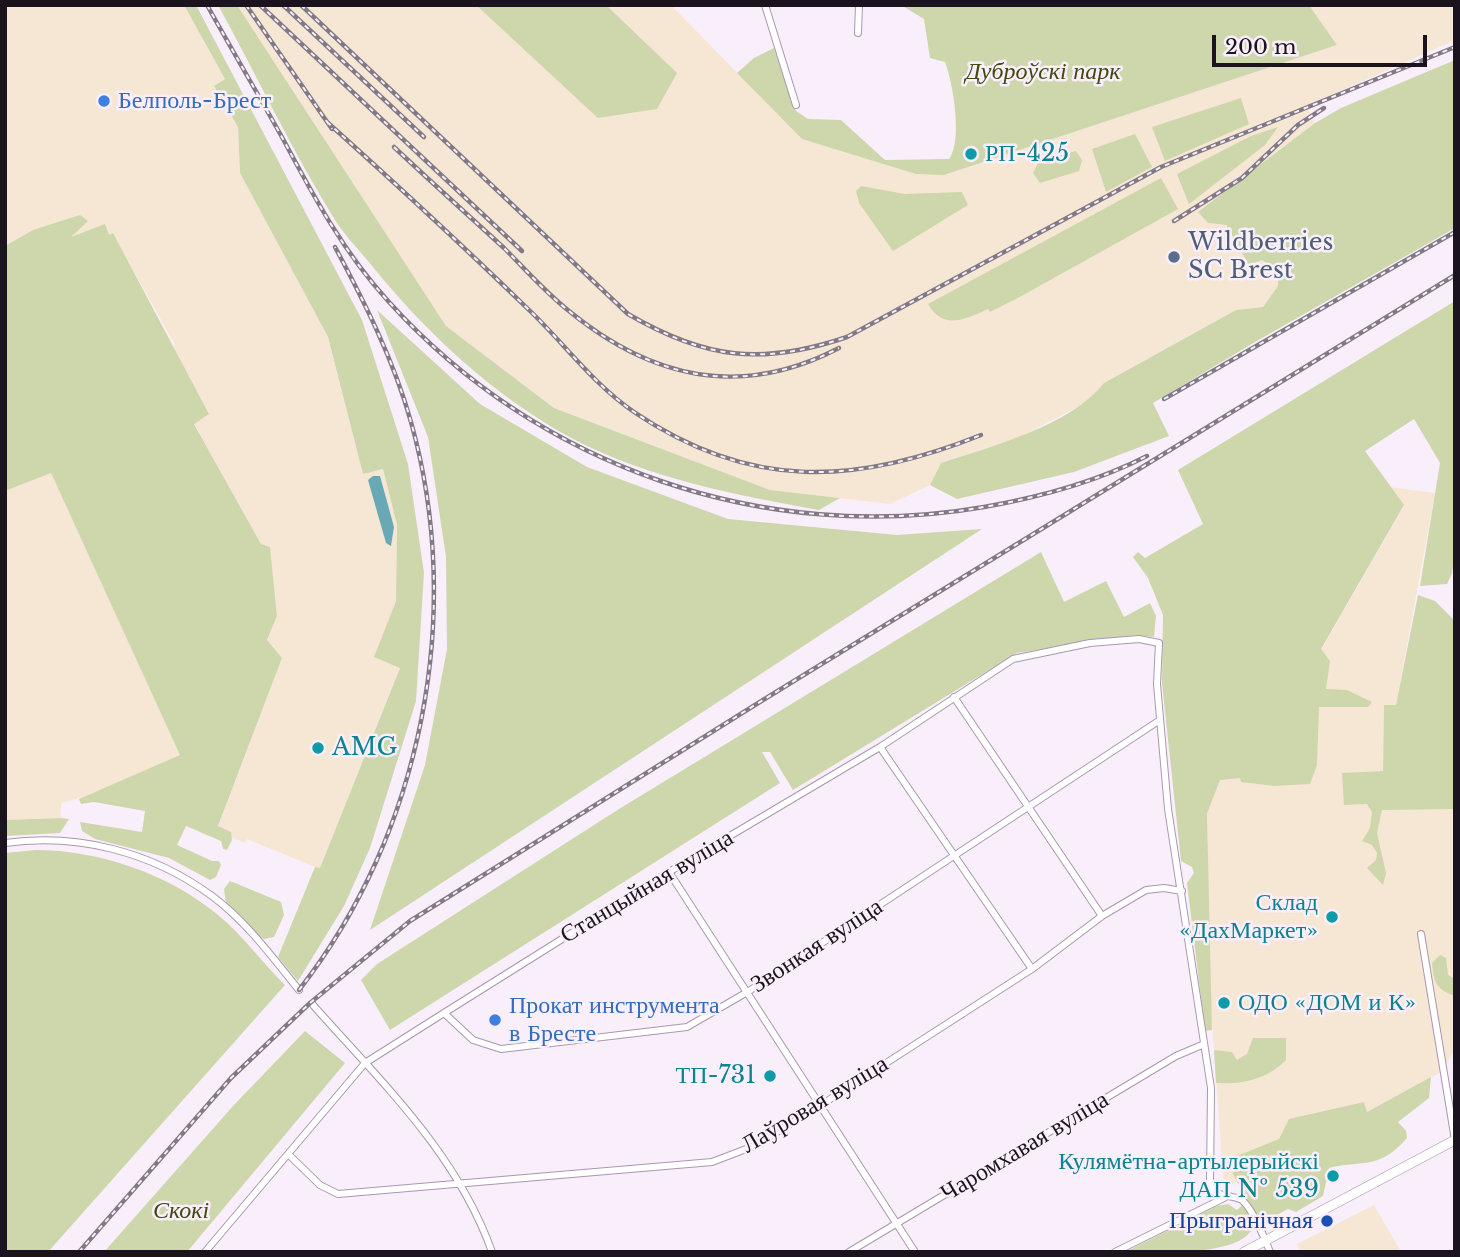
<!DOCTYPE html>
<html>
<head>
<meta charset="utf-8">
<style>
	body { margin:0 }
	#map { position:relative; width:1460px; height:1257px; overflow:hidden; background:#f8effb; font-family:"Libre Baskerville",serif }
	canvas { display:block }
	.frame { position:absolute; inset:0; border:7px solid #1b131d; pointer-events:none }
	.scale { position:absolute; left:1212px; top:35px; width:215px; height:32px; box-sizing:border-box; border:4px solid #1b131d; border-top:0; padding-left:9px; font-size:21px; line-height:24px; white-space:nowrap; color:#1b131d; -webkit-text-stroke:5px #f8effb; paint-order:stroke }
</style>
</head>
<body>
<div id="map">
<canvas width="1460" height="1257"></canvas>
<div class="frame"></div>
<div class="scale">200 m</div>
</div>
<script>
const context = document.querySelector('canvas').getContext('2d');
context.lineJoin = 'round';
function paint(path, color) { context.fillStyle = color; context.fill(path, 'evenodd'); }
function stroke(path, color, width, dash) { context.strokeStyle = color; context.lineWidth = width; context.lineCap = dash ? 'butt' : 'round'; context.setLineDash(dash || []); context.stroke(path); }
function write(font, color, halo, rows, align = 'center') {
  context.font = font + ' "Libre Baskerville",serif'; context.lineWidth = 5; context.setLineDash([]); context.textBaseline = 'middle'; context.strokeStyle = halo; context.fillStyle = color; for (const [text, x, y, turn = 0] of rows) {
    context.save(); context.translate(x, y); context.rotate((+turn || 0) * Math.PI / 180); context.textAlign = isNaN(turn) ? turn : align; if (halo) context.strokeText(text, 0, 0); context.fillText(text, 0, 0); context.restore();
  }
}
paint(new Path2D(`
	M5 5H184L225 79 214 86 238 127 240 173 328 337 363 473 383 469 397 525 396 601 375 657 400 667 320 869 247 839 245 843 229 836 218 827 282 658 267 641 277 616 270 547 261 544 194 423 209 414 172 348 175 345 113 234 5 262Z
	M237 5H671L802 139 944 175 1337 45 1309 5H1455V40L1307 106 1315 123 1198 212 1208 223 1225 225 1249 265 1262 260 1278 272V286L1263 307 1236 310 1104 383 1091 400 1020 437 941 463 930 485 890 504 770 490 554 408 446 326Z
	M51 473 181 756 83 797 61 803V818L5 820V491Z
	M1389 487 1435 493 1396 705H1384L1382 809H1455V1048L1443 1071 1224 1189 1210 993 1207 814 1220 780 1302 683 1404 506Z
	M1374 1205 1401 1252H1301L1297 1244Z`), '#f6e7d4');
paint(new Path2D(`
	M184 5H196L362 320 408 464 424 573 416 701 370 848 344 906 298 981 278 957 315 867 320 868 400 668 374 657 396 601 397 525 383 469 363 474 328 337 240 173 238 127 214 86 225 79Z
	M218 5H237L446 326 554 408 770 490 840 498 819 510C736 495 651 479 575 440 494 397 425 332 368 261 357 248 344 234 335 220 292 151 257 76 218 5Z
	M476 5H606L677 73 657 109 598 118Z
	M901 5H1309L1337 45 944 175 916 174 802 139 737 73 754 58 774 48 796 111 808 119 841 120 885 160 949 159C963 141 953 83 945 62L930 58 924 19Z
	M1455 60V228L1255 342 1153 403 1169 436 1074 472 957 499 930 485 941 463C992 446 1070 426 1104 383L1236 310 1263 307 1278 286V272L1262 260 1249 265 1226 225 1208 223 1198 212 1315 123 1341 108Z
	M1241 98 1249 124 1165 161 1152 127Z
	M1278 127 1265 145 1189 204 1177 174 1251 136Z
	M1135 134 1152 167 1106 192 1092 149Z
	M1076 151 1082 160 1079 171 1040 183 1033 173 1039 161Z
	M1161 178 1178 209 1016 299 990 312 988 309C964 320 943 330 928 304Z
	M861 186 905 194 962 192 968 205 893 251 859 203 856 191Z
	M80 215 88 221 71 237 105 224 109 235 113 233 209 414 194 424 261 544 270 547 277 616 267 640 282 658 218 826 231 832 232 840 227 850 223 849 221 841 186 826 177 845 212 861H219L221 865 216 877 210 880 169 858 95 839 82 831 80 822 142 832 145 811 94 802 81 804 79 799 180 755 51 473 5 491V246L33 230Z
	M1455 301V548L1452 574 1447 584 1420 586 1440 463 1414 419 1365 451 1404 505 1321 649 1330 661 1326 689 1347 690 1372 702 1368 707H1319L1317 765 1310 784 1274 786 1241 782 1240 778 1220 780 1207 814 1212 1030 1205 1031 1187 883 1194 873 1192 867 1181 861 1162 683 1163 615 1148 578 1133 557 1138 552 1145 558 1203 524 1178 470Z
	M377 310 480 404 587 467 728 519 897 535 982 529 370 930 425 765 447 649 446 557 428 437Z
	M1041 552 1064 602 1106 581 1124 617 1150 603 1156 616 1154 637 1136 635 1017 653 793 790 770 752H762L780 783 390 1030 361 980 377 964 619 809Z
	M1418 595 1435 601 1455 621V809L1382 810 1377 833 1386 873 1383 885 1367 868 1376 860 1377 853 1372 845 1362 841 1370 828 1372 812 1367 804 1344 805 1342 773 1383 771 1384 705H1396Z
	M61 818 69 819 60 833 5 836V820Z
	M35 850C99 850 169 874 218 915 243 935 262 963 285 985L48 1252H5V853Z
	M230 881 281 902 284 915 274 937 264 939 259 936 226 903 224 889Z
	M1440 955 1446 958 1448 975 1455 979V996C1436 989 1434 983 1432 963Z
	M305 1031 345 1063 187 1252H104L233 1106Z
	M1253 1038H1286V1060C1268 1079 1241 1085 1216 1083L1214 1050 1232 1052 1237 1060 1247 1054Z
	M1431 1077 1429 1098 1398 1122 1406 1131 1407 1138C1377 1171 1366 1159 1329 1168L1323 1196 1296 1212 1288 1209 1253 1228C1238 1257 1158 1252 1125 1252L1217 1206 1228 1204 1237 1210 1247 1200 1233 1174 1237 1156 1279 1139 1289 1119 1364 1102 1367 1112Z`), '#ced6ac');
paint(new Path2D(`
	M373 476H380L394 527 391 546 386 543 368 480Z`), '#68a9b5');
const minor = new Path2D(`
	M765 5 796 105
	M858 33 859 5
	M954 697 1102 916
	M880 747 1032 969
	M5 843C79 833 152 852 212 896 246 921 273 958 299 990
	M669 872 915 1252
	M1421 934 1455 1140
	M313 1005C381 1082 457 1153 492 1252
	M444 1013 473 1040 501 1049 687 1027 749 991 1160 720
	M288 1154 320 1185 338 1194 712 1162 754 1146 821 1105 1032 969 1102 916 1146 890 1164 888 1182 891
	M205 1252 365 1063 444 1013 669 872 880 747 1013 659 1090 643 1139 639 1159 643 1157 684 1168 809 1211 1088 1210 1182 1213 1191C1223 1197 1230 1195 1240 1199 1250 1203 1266 1241 1270 1252
	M849 1252 1176 1056 1202 1045
	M1115 1252 1224 1198`);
const secondary = new Path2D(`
	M1244 1252 1455 1140`);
stroke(minor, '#ab96b1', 8);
stroke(secondary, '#ab96b1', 10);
stroke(minor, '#fff', 6);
stroke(secondary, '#fff', 9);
const rail = new Path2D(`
	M207 5C232 50 258 94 283 139 314 197 344 253 389 302 539 468 765 545 984 507 1041 497 1096 482 1147 456
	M246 5 332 129
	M260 5 522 251
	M283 5 424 137
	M301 5 628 314C705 359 762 366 847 337L1161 167 1455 47
	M327 122C395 183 462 245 528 309 564 343 593 384 634 412 751 491 856 485 981 435
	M394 147C430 181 467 214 504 248 525 269 545 292 569 311 652 379 741 399 839 348
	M1174 221 1242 178 1298 125 1324 108
	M1164 399 1455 232
	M299 990C422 833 465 614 411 422 394 361 365 303 335 247
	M79 1252 231 1078 310 1003 410 921 763 700 1455 275`);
stroke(rail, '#817984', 4.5);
stroke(rail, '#f8effb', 2, [5]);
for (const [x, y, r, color] of [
	[104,101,7,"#3f7fe0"],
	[971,154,7,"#0f9aa8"],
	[1174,257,7,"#5c6f8a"],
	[318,748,7,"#0f9aa8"],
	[1332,917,7,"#0f9aa8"],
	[1224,1003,7,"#0f9aa8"],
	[495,1020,7,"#3f7fe0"],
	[770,1076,7,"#0f9aa8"],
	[1333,1176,7,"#0f9aa8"],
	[1327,1221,7,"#1a4fb4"]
]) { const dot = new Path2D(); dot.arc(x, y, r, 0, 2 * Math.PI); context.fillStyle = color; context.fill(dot); stroke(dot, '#f8effb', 2.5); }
write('italic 24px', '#42490f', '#f8effb', [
	["Дуброўскі парк",1043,72],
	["Скокі",181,1211]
]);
write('24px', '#366cbe', '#f8effb', [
	["Белполь-Брест",118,101],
	["Прокат инструмента",509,1006],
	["в Бресте",509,1034]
], 'left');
write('24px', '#0d838f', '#f8effb', [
	["РП-425",985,154],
	["AMG",332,748],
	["Склад",1318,903,"right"],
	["«ДахМаркет»",1318,931,"right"],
	["ОДО «ДОМ и К»",1238,1003],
	["ТП-731",756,1076,"right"],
	["Кулямётна-артылерыйскі",1319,1162,"right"],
	["ДАП № 539",1319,1190,"right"]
], 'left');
write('24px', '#4e5e75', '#f8effb', [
	["Wildberries",1188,243],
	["SC Brest",1188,271]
], 'left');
write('24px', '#1b131d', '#f8effb', [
	["Станцыйная вуліца",647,887,-31],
	["Звонкая вуліца",817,946,-33],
	["Лаўровая вуліца",815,1105,-31],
	["Чаромхавая вуліца",1025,1147,-31]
]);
write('24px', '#164399', '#f8effb', [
	["Прыгранічная",1313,1221]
], 'right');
</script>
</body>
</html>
